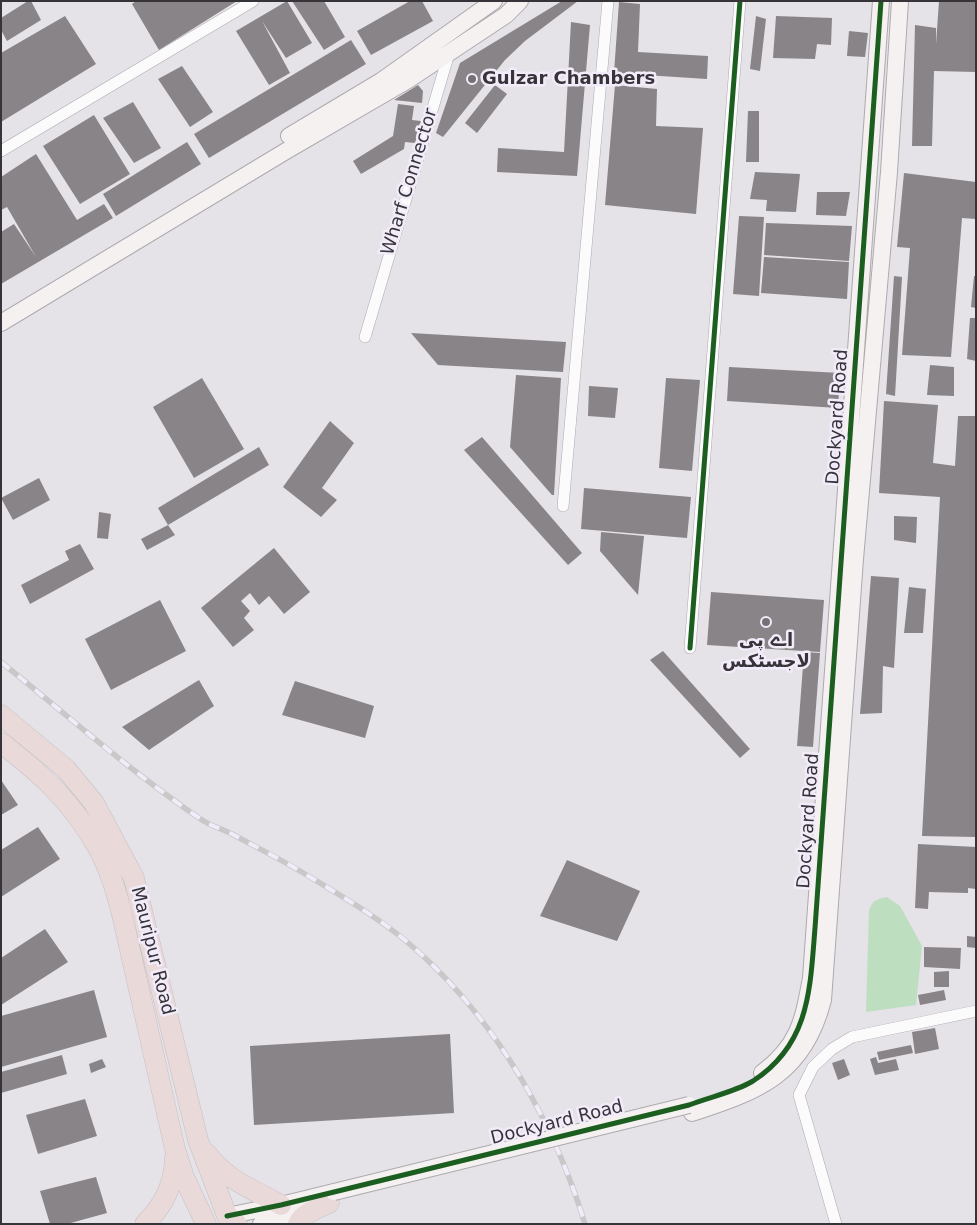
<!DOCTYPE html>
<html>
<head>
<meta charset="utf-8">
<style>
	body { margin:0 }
	#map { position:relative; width:977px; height:1225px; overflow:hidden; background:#e5e2e8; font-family:"DejaVu Sans",sans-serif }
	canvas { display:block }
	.frame { position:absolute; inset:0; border:2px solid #363339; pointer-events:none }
</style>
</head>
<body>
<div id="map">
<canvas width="977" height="1225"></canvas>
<div class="frame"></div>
</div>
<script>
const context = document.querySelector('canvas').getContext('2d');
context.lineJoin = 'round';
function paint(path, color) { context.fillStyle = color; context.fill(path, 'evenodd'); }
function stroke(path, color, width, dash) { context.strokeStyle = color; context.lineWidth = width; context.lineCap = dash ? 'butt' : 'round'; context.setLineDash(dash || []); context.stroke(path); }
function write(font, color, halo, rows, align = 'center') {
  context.font = font + ' "DejaVu Sans","Noto Sans Arabic",sans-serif'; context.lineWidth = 5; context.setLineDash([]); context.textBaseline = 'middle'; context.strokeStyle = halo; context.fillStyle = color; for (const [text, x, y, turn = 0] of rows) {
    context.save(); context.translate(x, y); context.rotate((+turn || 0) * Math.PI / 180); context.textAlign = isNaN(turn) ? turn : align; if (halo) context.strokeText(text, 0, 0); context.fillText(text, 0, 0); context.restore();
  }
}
paint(new Path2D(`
	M887 897 900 906 922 946 916 1005 866 1012 869 911C872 900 877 899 887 897Z`), '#bddebf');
paint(new Path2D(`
	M28 1H31L41 20 7 41 1 30V18Z
	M136 1H237L159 50 132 4Z
	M287 1 312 43 286 58 262 21 290 73 269 85 236 31Z
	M292 1H324L345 37 324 50Z
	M410 1H422L433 21 371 55 357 31Z
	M562 1H578L525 41 505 60 443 137 436 133 460 63Z
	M939 1H976V72L934 71 932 146H912L915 25 936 28V44Z
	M619 2 640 4 638 52 708 56 707 79 614 73Z
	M65 16 96 64 1 122V53Z
	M756 16 766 19 760 71 750 69Z
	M776 16 832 18 831 45 817 44 815 59 773 58Z
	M571 22 590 25 577 176 497 172 498 148 564 152Z
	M849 31 868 33 865 57 847 56Z
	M351 40 366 64 209 158 194 134Z
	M182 66 213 112 190 127 158 79Z
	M418 85 423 91 422 103 394 100Z
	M495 85 507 94 477 133 465 123Z
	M615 85 657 89 656 126 703 128 696 214 605 205Z
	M133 102 161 148 134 163 103 118Z
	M398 104 414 106 412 120 421 121 415 143 405 142 404 149 361 174 353 161 393 136Z
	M748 111H759V162H746Z
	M94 115 130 174 80 204 43 146Z
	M187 142 201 164 116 216 103 194Z
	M36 154 77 220 104 204 113 218 1 284V232L14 224 36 257 7 207 1 210V177Z
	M755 172 800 174 796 212 766 211 767 200 750 199Z
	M904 173 976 182V219L962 218 951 357 902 355 910 248 897 247Z
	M817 192H850L846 216 816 215Z
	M739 216 764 217 759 296 733 294Z
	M766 223 852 226 849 261 764 255Z
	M764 257 849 262 847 299 761 293Z
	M894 276 902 277 895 396 886 394Z
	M974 276H976V308L971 307Z
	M970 318H976V361L967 359Z
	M411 333 566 342 563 372 438 365Z
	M930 365 954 367V396L927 395Z
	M729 367 840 373 838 408 727 401Z
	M516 375 561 378 554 495H552L510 447Z
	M202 378 244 449 194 478 153 407Z
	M666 378 700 380 692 471 659 468Z
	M589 386 618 388 615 418 588 416Z
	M884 401 938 405 933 463 955 466 958 416H976V837L922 836 940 497 879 493Z
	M330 421 354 443 322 488 337 500 321 517 283 487Z
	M482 437 582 553 568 565 464 450Z
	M259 447 269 465 168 525 158 508Z
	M39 478 50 500 13 520 1 498Z
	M584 488 691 497 687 538 581 529Z
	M99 512 111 514 108 539 97 538Z
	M894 516 917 517 916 543 894 540Z
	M168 525 175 535 147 550 141 539Z
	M601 532 644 536 638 595 600 551Z
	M80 544 94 569 30 604 21 585 69 560 65 551Z
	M274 548 310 592 284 614 269 596 259 605 250 593 241 601 250 611 244 618 254 630 233 647 201 608Z
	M871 576 899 578 894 668 883 666 882 713 860 714Z
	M909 587 926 589 923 633H904Z
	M711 592 824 600 820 652 707 645Z
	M160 600 186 651 111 690 85 639Z
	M663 651 750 749 740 758 650 660Z
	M804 652 820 653 813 747 797 746Z
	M199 680 214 706 149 750 122 727Z
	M295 681 374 706 365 738 282 715Z
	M1 780 18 805 1 815Z
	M38 827 60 859 1 897V850Z
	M918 844 976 847V889L968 888V893L929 892 928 909 915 908Z
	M567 860 640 891 617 941 540 916Z
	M45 929 68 962 1 1005V958Z
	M967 936 976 937V948L967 947Z
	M924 947 961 948 960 969 924 967Z
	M949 971V987H934V972Z
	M94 990 107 1037 1 1067V1016Z
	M944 990 946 1000 920 1005 918 995Z
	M935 1028 939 1049 915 1054 912 1032Z
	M450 1034 454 1113 254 1125 250 1046Z
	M911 1045 913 1053 879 1060 877 1052Z
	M62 1055 67 1074 1 1093V1072Z
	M876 1057 878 1063 896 1059 899 1070 875 1075 870 1059Z
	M102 1059 106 1067 91 1073 89 1064Z
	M844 1059 850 1075 838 1080 832 1063Z
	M85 1099 97 1136 38 1154 26 1115Z
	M96 1177 107 1213 67 1224H50L40 1191Z`), '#898487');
const street = new Path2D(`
	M1 151 253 1
	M365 337 450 50
	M563 506 608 1
	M690 648 740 1
	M836 1224 799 1095 813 1067 832 1049 852 1037 976 1011`);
const secondary = new Path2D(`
	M289 136 381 81 494 1
	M1 323 286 151 408 80 506 15 520 1
	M762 1073C799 1045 803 1021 811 978L881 1
	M692 1113C760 1091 804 1074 823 1000L855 559 889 172 900 1
	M227 1216 281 1205 334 1192
	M261 1224 313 1208`);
const highway = new Path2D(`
	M1 715 66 769 94 803 134 878 198 1140 227 1216 237 1224
	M1 743C43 775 72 802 98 848 119 886 125 931 135 972 148 1031 162 1090 175 1149L184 1177 206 1224
	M207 1154C226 1180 254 1190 281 1205
	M145 1224C164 1205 174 1185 175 1157
	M298 1224C302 1213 319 1208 329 1203`);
stroke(street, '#adaab0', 12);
stroke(secondary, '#adaab0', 18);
stroke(highway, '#c2c0c4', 21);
stroke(street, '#fbfbfc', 11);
stroke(secondary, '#f6f1f1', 16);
stroke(highway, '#e9dad9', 20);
const rail = new Path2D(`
	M1 662C67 715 131 772 202 820 211 826 222 829 232 834 256 847 282 860 305 874 345 898 388 923 422 955 500 1027 554 1123 585 1224`);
stroke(rail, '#c9c8c9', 5.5);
stroke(rail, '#f2ebf9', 4, [11]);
const secondaryBridge = new Path2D(`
	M334 1192 689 1105`);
stroke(secondaryBridge, '#adaab0', 18, []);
stroke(secondaryBridge, '#f6f1f1', 16);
stroke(new Path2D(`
	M690 648 740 1
	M227 1216 281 1205 689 1105C709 1097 735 1092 753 1081 810 1044 810 989 815 928L881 1`), '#1b5e20', 5);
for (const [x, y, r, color] of [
	[472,79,5,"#737076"],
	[766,622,5,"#737076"]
]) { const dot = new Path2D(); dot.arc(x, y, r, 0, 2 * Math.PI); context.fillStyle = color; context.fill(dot); stroke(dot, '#f2ebf9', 2); }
write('bold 18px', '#363339', '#f2ebf9', [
	["Gulzar Chambers",482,79],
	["اے پی",766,641,"center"],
	["لاجسٹکس",766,662,"center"]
], 'left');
write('18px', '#363339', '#f2ebf9', [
	["Wharf Connector",410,182,-73],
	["Dockyard Road",838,417,-86],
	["Dockyard Road",809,821,-86],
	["Mauripur Road",152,951,76],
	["Dockyard Road",557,1123,-14]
]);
</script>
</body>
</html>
